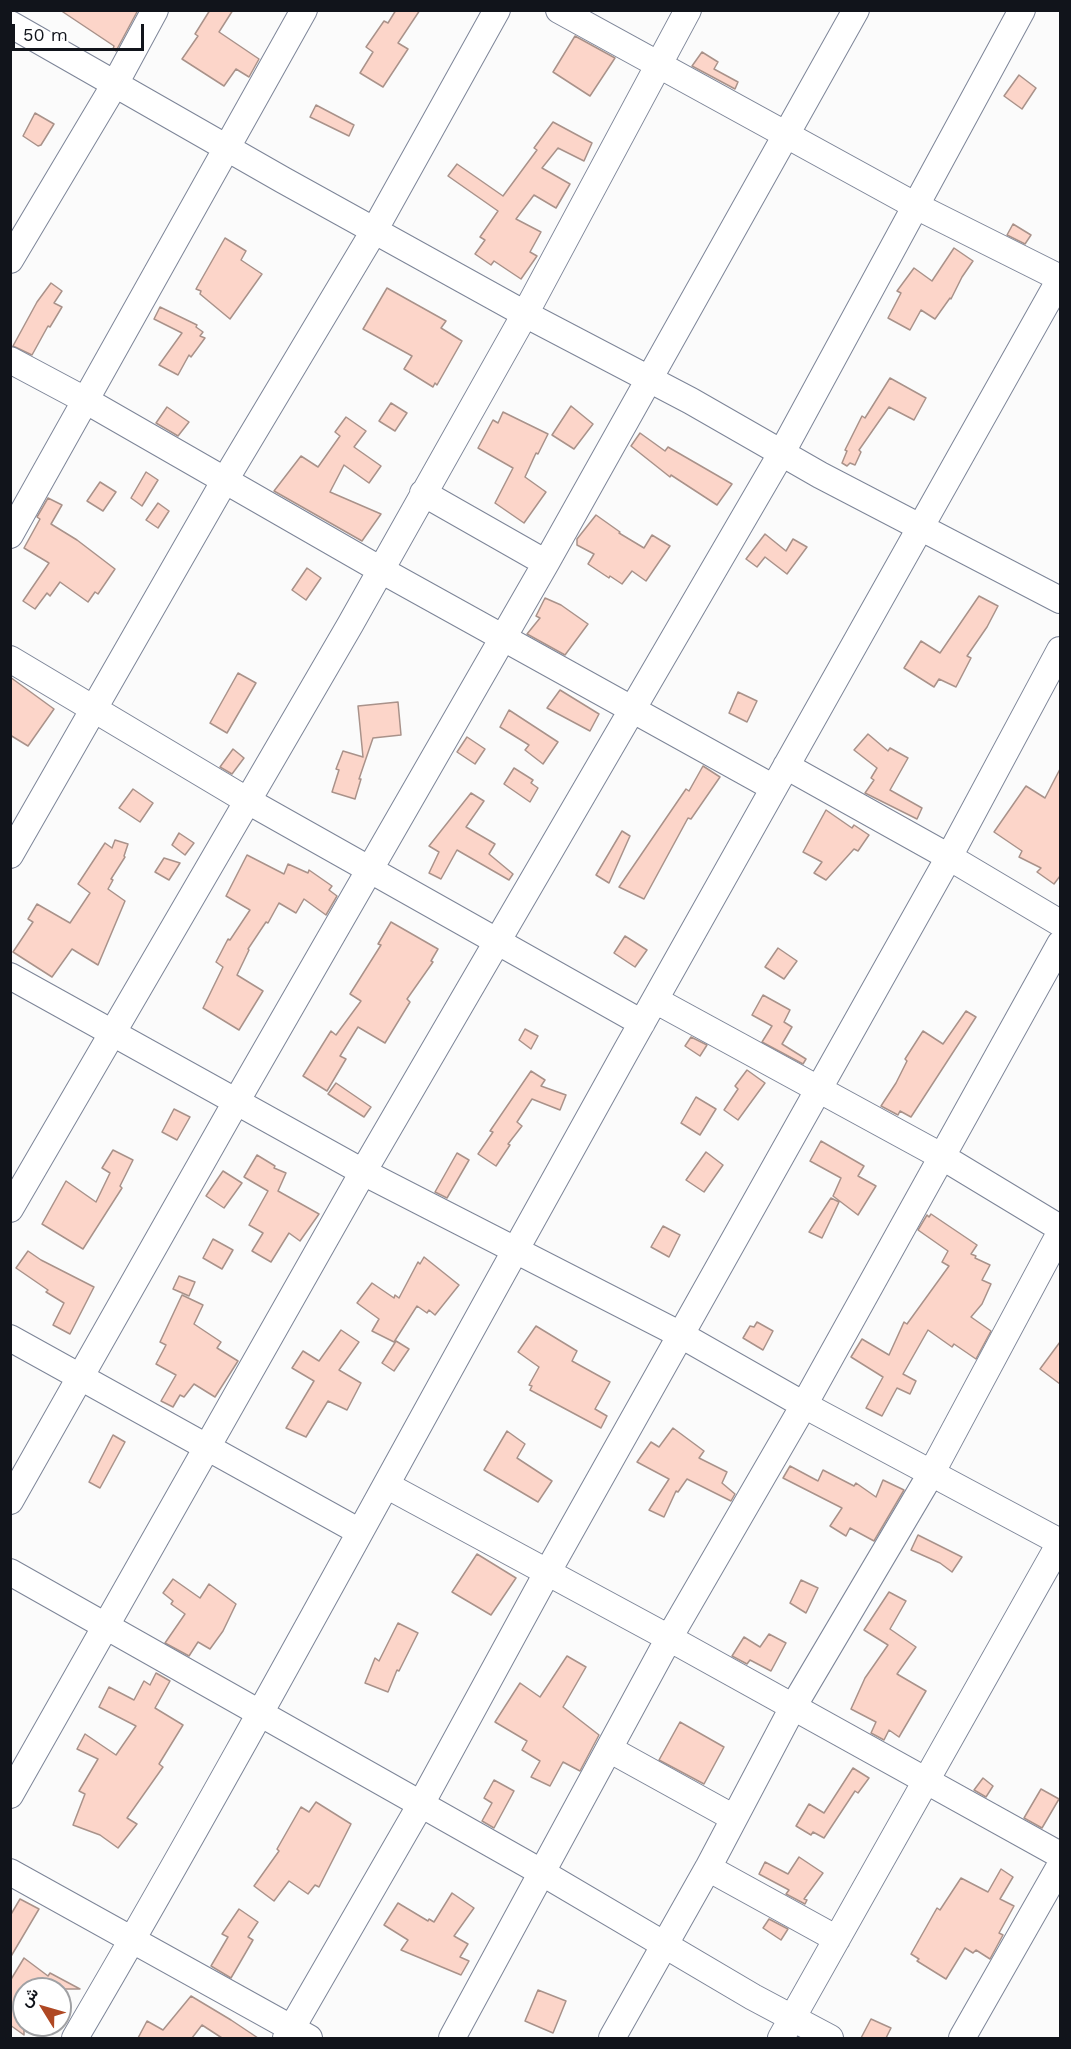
<!DOCTYPE html>
<html>
<head>
<meta charset="utf-8">
<style>
	body { margin:0 }
	#map { position:relative; width:1071px; height:2049px; overflow:hidden; background:#fbfbfb; font-family:"Work Sans",Vazirmatn,sans-serif }
	canvas { display:block }
	.frame { position:absolute; inset:0; border:12px solid #11141b; pointer-events:none }
	.north { position:absolute; left:12px; top:1977px; width:60px; height:60px; box-sizing:border-box; background:#fff; border:2px solid #a0a1a4; border-radius:50%; rotate:307deg; font-size:16px; font-weight:700; line-height:24px; text-align:center; color:#11141b }
	.north::after { content:''; display:block; margin:auto; width:21px; height:27px; background:#af4823; clip-path:polygon(50% 0,100% 100%,50% 72%,0 100%) }
	.scale { position:absolute; left:12px; top:24px; width:132px; height:27px; box-sizing:border-box; border:3px solid #11141b; border-top:0; padding-left:8px; font-size:18px; line-height:21px; white-space:nowrap; color:#11141b; -webkit-text-stroke:4px #fff; paint-order:stroke }
</style>
</head>
<body>
<div id="map">
<canvas width="1071" height="2049"></canvas>
<div class="frame"></div>
<div class="north">ش</div>
<div class="scale">50 m</div>
</div>
<script>
const context = document.querySelector('canvas').getContext('2d');
context.lineJoin = 'round';
function paint(path, color) { context.fillStyle = color; context.fill(path, 'evenodd'); }
function stroke(path, color, width, dash) { context.strokeStyle = color; context.lineWidth = width; context.lineCap = dash ? 'butt' : 'round'; context.setLineDash(dash || []); context.stroke(path); }
const building = new Path2D(`
	M60 10H138L116 51 113 49 114 46Z
	M210 10H233L219 32 259 59 249 77 236 69 224 86 182 59 198 36 195 34Z
	M396 10H420L398 43 408 49 383 87 360 73 373 52 366 47 384 21 388 23Z
	M575 36 615 58 590 96 553 72Z
	M702 52 718 62 714 69 738 82 735 89 692 66Z
	M1019 75 1036 88 1022 109 1004 96Z
	M316 105 354 125 349 136 310 117Z
	M35 113 54 124 41 145 38 146 23 136Z
	M553 122 592 143 584 161 558 148 542 168 570 184 556 208 534 195 516 219 541 232 530 252 537 256 521 279 494 261 491 265 475 254 485 240 480 237 498 211 448 176 457 164 503 196 537 150 534 148Z
	M1013 224 1031 235 1025 244 1007 235Z
	M225 238 246 251 241 260 262 274 230 319 200 294 201 291 196 289Z
	M954 248 973 261 962 277 951 299 950 298 935 319 921 310 910 330 888 318 901 293 897 291 914 268 932 281Z
	M51 283 62 291 54 303 62 307 50 327 48 326 32 355 13 346 37 302Z
	M387 288 446 321 441 328 462 341 437 385 435 383 433 387 404 369 412 356 363 329Z
	M160 307 197 325 196 327 203 332 200 336 205 338 191 357 189 355 178 375 159 365 182 333 154 319Z
	M890 378 926 398 914 420 889 407 859 450 861 452 855 465 850 463 847 466 842 463 847 451 845 450 862 416 865 418Z
	M391 403 407 413 395 431 379 421Z
	M571 406 593 424 574 449 552 435Z
	M167 407 189 422 178 436 156 423Z
	M503 412 548 434 538 454 536 453 525 477 546 492 524 523 495 503 513 468 478 448 493 420 498 423Z
	M346 417 366 431 354 447 381 466 369 483 344 465 330 492 381 514 362 541 274 491 301 456 318 467 340 436 335 432Z
	M640 433 665 451 668 447 732 484 717 505 671 475 670 477 631 446Z
	M146 472 158 480 142 506 131 498Z
	M100 482 116 492 103 511 87 501Z
	M48 498 62 505 51 524 77 540 115 569 98 594 95 592 88 602 60 582 50 596 47 593 35 609 23 601 49 563 24 548 40 519 37 517Z
	M158 503 169 511 158 528 146 520Z
	M596 515 620 532 619 533 644 548 652 535 670 546 646 581 632 571 622 584 610 576 609 578 588 564 594 554 577 545V539Z
	M765 534 786 551 793 539 807 547 787 574 765 557 757 567 746 559Z
	M307 568 321 578 306 600 292 590Z
	M979 596 998 606 987 627 967 656 971 658 956 687 939 679 934 687 904 668 921 641 940 653Z
	M545 598 561 605 588 624 565 655 527 634 540 618 536 616Z
	M238 673 256 683 227 733 210 723Z
	M10 677 54 709 28 746 10 735Z
	M560 690 599 714 590 731 547 708Z
	M738 692 757 701 747 722 729 713Z
	M398 702 401 735 373 738 359 779H361L355 799 332 792 339 770 336 769 343 751 363 757 358 706Z
	M509 710 558 742 543 764 525 750 529 745 500 727Z
	M868 734 888 751 890 748 908 758 890 790 922 808 917 819 865 793 874 780 871 778 877 768 854 750Z
	M467 737 485 749 475 764 457 752Z
	M233 749 244 758 232 774 220 767Z
	M703 766 720 777 691 819 688 818 644 899 619 887 686 789 689 791Z
	M514 768 533 780 531 783 538 788 530 802 504 784Z
	M1060 769V876L1054 884 1037 872 1041 868 1019 857 1022 851 994 832 1026 786 1045 798Z
	M133 789 153 803 140 822 119 808Z
	M471 793 484 801 466 827 495 844 489 854 513 874 509 880 457 850 441 879 429 873 439 852 429 846Z
	M826 810 852 828 854 825 869 835 858 851 854 849 826 880 814 873 822 862 803 852Z
	M622 831 630 836 609 883 596 875Z
	M179 833 194 843 185 855 172 845Z
	M115 840 128 844 124 856 125 857 111 879 113 880 108 889 125 901 98 965 72 949 52 977 13 952 33 922 28 919 37 904 70 923 90 893 78 884 105 843 112 848Z
	M247 855 284 874 288 864 308 873 309 870 332 886 329 890 337 896 326 915 304 899 296 913 279 903 268 923 266 922 248 949 249 950 237 975 263 991 239 1030 203 1008 223 967 216 962 228 939 230 940 250 910 226 896Z
	M164 858 180 863 169 880 155 872Z
	M391 922 438 949 431 961 433 962 407 999 410 1002 385 1043 358 1027 340 1056 346 1059 327 1091 303 1076 331 1031 336 1035 361 1001 350 994 381 945 378 944Z
	M625 936 647 950 635 967 614 953Z
	M778 948 797 961 784 979 765 967Z
	M763 995 790 1010 784 1022 792 1027 782 1044 806 1059 803 1064 762 1042 772 1026 752 1015Z
	M966 1011 976 1017 911 1117 900 1111 898 1115 881 1106 896 1083 907 1061 905 1059 923 1031 943 1044Z
	M525 1029 538 1036 531 1049 519 1040Z
	M691 1037 707 1045 700 1056 685 1046Z
	M747 1070 765 1083 738 1120 724 1110 738 1089 735 1086Z
	M531 1071 545 1080 541 1086 566 1095 560 1110 532 1099 517 1122 522 1126 508 1144 510 1145 496 1166 478 1154 493 1132 490 1131Z
	M336 1083 371 1107 364 1117 328 1094Z
	M696 1097 716 1109 700 1135 681 1123Z
	M174 1109 190 1117 177 1140 162 1132Z
	M821 1141 864 1166 858 1176 876 1186 858 1215 833 1196 841 1178 810 1161Z
	M113 1150 133 1160 120 1186 122 1188 83 1249 42 1224 66 1181 96 1202 110 1173 102 1168Z
	M706 1152 723 1165 704 1192 686 1180Z
	M457 1153 469 1160 447 1198 435 1192Z
	M257 1155 275 1166 274 1168 286 1173 278 1191 319 1214 300 1241 289 1233 271 1262 252 1251 263 1233 249 1225 268 1191 244 1177Z
	M223 1171 242 1183 224 1208 206 1196Z
	M831 1198 839 1202 822 1238 809 1232Z
	M931 1214 977 1245 971 1254 976 1256 975 1258 990 1265 982 1280 991 1284 982 1304 971 1317 991 1331 976 1359 954 1344 952 1347 928 1330 903 1374 916 1381 910 1394 897 1388 882 1416 866 1408 883 1377 851 1357 862 1339 889 1355 904 1322 907 1324 949 1266 942 1262 948 1251 918 1230 927 1215 929 1217Z
	M663 1226 680 1235 669 1257 651 1247Z
	M213 1239 233 1250 222 1269 203 1258Z
	M28 1251 41 1260 94 1287 70 1334 53 1325 64 1303 46 1292 48 1290 16 1268Z
	M424 1257 459 1285 435 1315 429 1310 427 1313 417 1306 394 1342 372 1331 379 1319 357 1303 372 1283 394 1298 395 1295 399 1298 418 1262 420 1264Z
	M179 1276 195 1282 189 1296 173 1289Z
	M182 1295 203 1305 194 1324 221 1342 217 1348 238 1361 215 1397 194 1384 184 1397 180 1395 173 1407 161 1401 176 1375 156 1364 166 1345 160 1342Z
	M757 1322 773 1331 763 1350 743 1338 750 1326 754 1327Z
	M536 1326 577 1351 572 1361 610 1382 595 1409 607 1416 601 1428 530 1390 532 1386 529 1385 539 1367 518 1352Z
	M341 1330 359 1342 339 1370 361 1383 347 1410 328 1401 306 1437 286 1428 314 1381 292 1368 303 1351 319 1361Z
	M396 1341 409 1349 394 1371 382 1363Z
	M1060 1342V1384L1040 1369Z
	M673 1428 704 1451 699 1458 727 1472 722 1483 735 1494 731 1501 687 1479 678 1492 676 1491 664 1517 649 1510 669 1479 637 1462 651 1442 659 1447Z
	M507 1431 525 1444 517 1458 552 1481 538 1502 484 1470Z
	M113 1435 125 1442 100 1488 89 1482Z
	M790 1466 818 1481 823 1470 854 1486 856 1483 876 1497 883 1480 904 1490 874 1541 850 1528 846 1536 830 1526 842 1508 783 1478Z
	M918 1535 962 1557 952 1572 940 1563 911 1550Z
	M477 1554 516 1578 491 1615 452 1592Z
	M173 1579 200 1598 209 1584 236 1604 223 1631 210 1649 198 1642 189 1656 165 1643 185 1614 171 1604 173 1601 163 1593Z
	M801 1580 818 1588 806 1613 790 1603Z
	M889 1592 906 1601 890 1629 916 1647 897 1674 926 1691 899 1737 889 1730 884 1740 871 1733 876 1722 851 1709 865 1678 888 1645 864 1630Z
	M398 1623 418 1633 399 1671 397 1670 388 1692 365 1683 375 1658 379 1661Z
	M769 1634 786 1643 771 1671 750 1660 747 1664 732 1656 744 1637 760 1647Z
	M567 1656 586 1667 563 1707 599 1735 580 1771 563 1762 550 1786 531 1777 540 1761 522 1750 527 1741 495 1722 520 1683 540 1697Z
	M156 1673 170 1681 155 1708 183 1725 159 1764 163 1767 127 1818 137 1824 118 1848 100 1835 73 1825 85 1794 79 1791 98 1759 77 1749 85 1734 116 1755 136 1726 99 1707 109 1687 134 1700 144 1681 150 1685Z
	M680 1722 724 1747 704 1784 659 1760Z
	M853 1768 869 1778 858 1793 855 1791 824 1838 813 1832 811 1835 796 1826 809 1804 824 1813Z
	M983 1778 993 1786 986 1797 974 1790Z
	M494 1780 514 1791 494 1828 482 1821 492 1803 484 1798Z
	M1041 1789 1059 1799 1042 1828 1024 1818Z
	M316 1802 351 1824 319 1887 315 1885 308 1894 289 1881 274 1901 254 1886 279 1851 277 1849 301 1807 309 1812Z
	M799 1857 823 1873 804 1899 807 1900 805 1904 786 1894 789 1890 759 1874 765 1862 788 1874Z
	M1001 1869 1013 1877 1000 1899 1014 1906 999 1933 1003 1935 990 1959 976 1950 973 1953 965 1948 946 1979 917 1961 919 1959 911 1954 937 1908 940 1910 961 1878 988 1892Z
	M452 1893 474 1908 454 1936 468 1944 460 1957 469 1961 461 1975 401 1950 408 1940 384 1925 398 1903 428 1921 429 1919 434 1922Z
	M20 1899 39 1909 10 1958V1916Z
	M239 1909 258 1922 248 1937 253 1940 231 1978 211 1966 228 1937 222 1934Z
	M769 1919 788 1929 781 1940 763 1928Z
	M24 1958 48 1976 50 1973 80 1989H24V1999L19 2007 24 2010V2035L10 2025V1981Z
	M538 1990 566 2001 553 2033 525 2021Z
	M191 1996 231 2020 258 2038H222L202 2025 192 2038H138L147 2021 163 2030Z
	M871 2019 891 2028 886 2038H861Z`);
paint(building, '#fcd5c9');
stroke(building, '#a9928a', 1.5);
const minor = new Path2D(`
	M559 10 916 206 1060 278
	M10 24 283 180 525 314 691 401 820 475 1060 600
	M10 260 115 84 155 10
	M10 360 85 400 381 570 774 788
	M423 493 546 563
	M10 535 304 10
	M10 659 248 801 642 1023
	M786 766 949 857 1060 923
	M10 855 225 480 374 231 497 10
	M10 976 363 1172 681 1335 804 1405 1060 1542
	M655 1000 941 1156 1060 1228
	M10 1209 350 625 525 314 688 10
	M10 1338 360 1532
	M386 1485 669 1638 1060 1855
	M10 1501 236 1102 546 563 856 10
	M10 1572 541 1872 753 1997 830 2038
	M609 1749 734 1818
	M10 1795 363 1172 781 454 1022 10
	M708 1868 837 1939
	M10 1872 309 2038
	M75 2038C227 1779 369 1514 515 1251 695 926 877 602 1060 279
	M286 2038 421 1804 547 1573 949 857 1060 650
	M452 2038 669 1638 804 1405 1060 944
	M612 2038 708 1868 793 1707 932 1472 1060 1233
	M781 2038 1060 1543
	M962 2038 1060 1866`);
stroke(minor, '#7d8598', 28);
stroke(minor, '#fff', 26);
</script>
</body>
</html>
